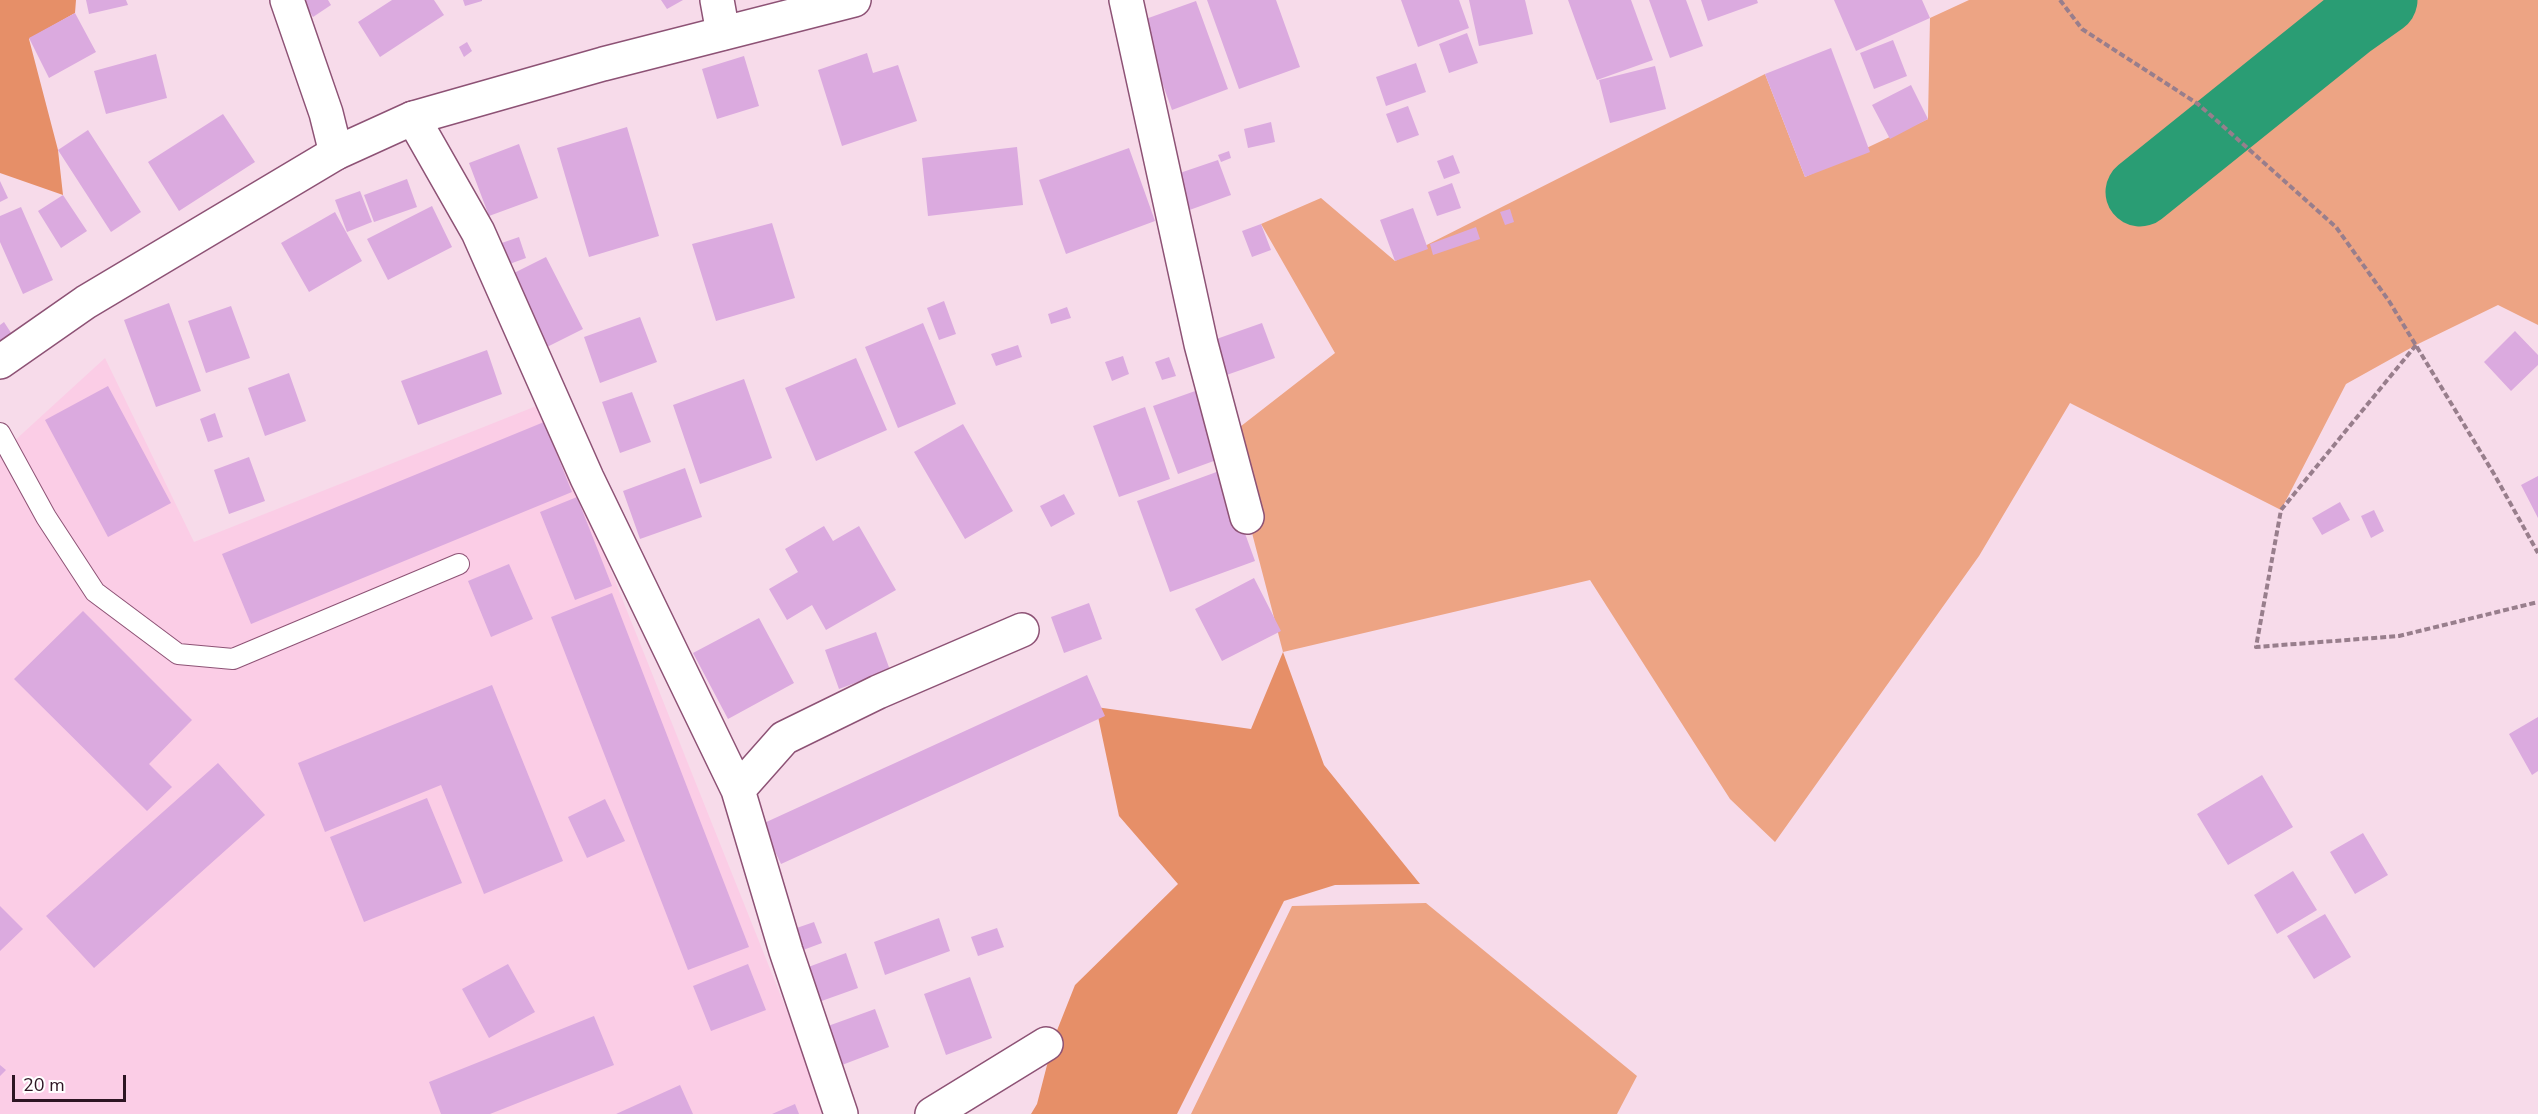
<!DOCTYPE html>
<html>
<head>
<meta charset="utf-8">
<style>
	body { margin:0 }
	#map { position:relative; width:2538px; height:1114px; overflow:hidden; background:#f7dbea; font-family:"Nunito Sans",sans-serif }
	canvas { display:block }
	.scale { position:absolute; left:12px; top:1075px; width:114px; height:27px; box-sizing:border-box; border:3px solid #2d1523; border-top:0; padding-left:8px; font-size:18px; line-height:21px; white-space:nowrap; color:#2d1523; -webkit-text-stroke:4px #fff; paint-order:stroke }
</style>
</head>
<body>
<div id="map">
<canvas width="2538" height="1114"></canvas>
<div class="scale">20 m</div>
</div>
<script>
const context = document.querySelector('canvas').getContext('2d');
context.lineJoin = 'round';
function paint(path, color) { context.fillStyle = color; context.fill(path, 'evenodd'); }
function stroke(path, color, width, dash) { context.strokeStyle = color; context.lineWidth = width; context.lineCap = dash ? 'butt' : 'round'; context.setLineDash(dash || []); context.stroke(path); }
paint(new Path2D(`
	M105 358 194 542 544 403 828 1114H0V454Z`), '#fbcde6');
paint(new Path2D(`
	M1969 0H2538V325L2498 305 2416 345 2346 384 2281 510 2070 403 1979 556 1775 842 1730 799 1590 580 1283 652 1227 437 1335 353 1261 224 1321 198 1395 261 1765 74 1805 177 1928 119 1930 18Z
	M1426 903 1637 1076 1617 1114H1191L1292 906Z`), '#eda484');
paint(new Path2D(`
	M0 0H76L75 13 29 39 58 150 63 195 0 173Z
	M1283 652 1324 765 1420 884 1335 885 1284 901 1177 1114H1031L1037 1104 1054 1038 1075 985 1178 884 1119 816 1096 707 1251 729Z`), '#e68f68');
stroke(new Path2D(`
	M2140 192 2349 24 2383 0`), '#2a9d74', 69);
paint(new Path2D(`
	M86 0H126L128 5 89 14Z
	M302 0H328L331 5 313 17Z
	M392 0H434L444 15 380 57 358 22Z
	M463 0H482V1L465 6Z
	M661 0H683L667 9Z
	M1207 0H1276L1300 67 1239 89Z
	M1401 0H1459L1469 28 1418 47Z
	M1469 0H1525L1533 34 1479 46Z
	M1568 0H1631L1653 60 1597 80Z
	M1649 0H1686L1703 46 1670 58Z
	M1701 0H1757L1758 3 1708 21Z
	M1834 0H1922L1930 18 1856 51Z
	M1196 1 1228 89 1172 110 1140 21Z
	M75 13 96 52 49 78 29 38Z
	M1467 33 1478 63 1449 73 1439 44Z
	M1893 40 1907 76 1874 89 1860 53Z
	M467 42 472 51 464 57 459 47Z
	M1831 48 1870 152 1805 177 1765 74Z
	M867 53 873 73 898 65 917 121 842 146 818 70Z
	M156 54 167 98 106 114 94 71Z
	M744 56 759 106 717 119 702 69Z
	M1416 63 1426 92 1386 106 1376 77Z
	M1655 66 1666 109 1610 123 1599 80Z
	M1911 85 1928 119 1890 139 1872 105Z
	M1408 106 1419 135 1397 143 1386 114Z
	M223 114 255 162 179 211 148 162Z
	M1271 122 1275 142 1248 148 1244 129Z
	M627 127 659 236 589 257 557 148Z
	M88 130 141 212 111 232 58 150Z
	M519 144 538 198 489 216 469 163Z
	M1017 147 1023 205 928 216 922 158Z
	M1129 148 1155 221 1066 254 1039 180Z
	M1229 151 1231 158 1221 162 1218 155Z
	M1453 155 1460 173 1444 179 1437 161Z
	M1218 160 1231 195 1184 212 1171 176Z
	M407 179 417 207 374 222 364 195Z
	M0 181 8 198 0 202Z
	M1452 183 1461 208 1437 216 1428 192Z
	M360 191 372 222 347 232 335 200Z
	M63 195 87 231 61 248 38 211Z
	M432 206 452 247 388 280 367 239Z
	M21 207 53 280 23 294 0 242V216Z
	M1413 208 1428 249 1395 261 1380 220Z
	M1510 209 1514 222 1505 225 1500 212Z
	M335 212 362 261 309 292 281 243Z
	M772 223 795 298 716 321 692 244Z
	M1261 224 1271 250 1252 257 1242 231Z
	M1476 227 1480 239 1433 255 1430 244Z
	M519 237 526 258 504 266 496 245Z
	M546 257 583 329 541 350 504 278Z
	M944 301 956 334 939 340 927 308Z
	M169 303 201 391 156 407 124 320Z
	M231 306 250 358 206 373 188 321Z
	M1067 307 1071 318 1051 324 1048 314Z
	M640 317 657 362 600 383 584 337Z
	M4 322 17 342 0 343V325Z
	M923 323 956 404 898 428 865 347Z
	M1262 323 1275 358 1218 378 1205 343Z
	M2515 331 2538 355V365L2511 391 2484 362Z
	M1018 345 1022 357 996 366 991 354Z
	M487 350 502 394 418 425 401 381Z
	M1123 356 1129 374 1112 381 1105 362Z
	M1169 357 1176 376 1162 380 1155 362Z
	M856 358 887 430 816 461 785 388Z
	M289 373 306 421 265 436 248 388Z
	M744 379 772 458 700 484 673 405Z
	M108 386 171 503 108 537 45 420Z
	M1198 390 1222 458 1178 474 1153 406Z
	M632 392 651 442 620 453 602 402Z
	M1145 407 1170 479 1119 497 1093 426Z
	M215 413 223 437 208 442 200 419Z
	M544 422 572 492 251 624 222 554Z
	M963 424 1013 511 965 539 914 452Z
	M249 457 265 501 229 514 214 470Z
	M685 468 702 517 640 539 623 491Z
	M1222 470 1255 561 1170 592 1137 501Z
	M2538 476V518L2521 485Z
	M1064 494 1075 514 1051 527 1040 506Z
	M577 497 612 586 575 600 540 512Z
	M2340 502 2350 520 2322 535 2312 518Z
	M2374 510 2384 531 2371 538 2361 516Z
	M824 526 833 541 859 526 896 590 826 630 812 605 787 620 769 589 798 572 785 549Z
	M509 564 533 619 491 637 468 581Z
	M1254 578 1281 631 1222 661 1195 609Z
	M612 593 749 947 688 970 551 617Z
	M1089 603 1102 639 1064 653 1051 617Z
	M83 611 192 720 149 764 172 787 147 811 14 679Z
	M759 618 794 683 728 719 693 653Z
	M876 632 890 670 839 689 825 650Z
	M1087 675 1105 716 781 864 762 824Z
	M492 685 563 861 484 894 441 785 325 832 298 763Z
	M2538 717V771L2532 775 2509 734Z
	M218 763 265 815 94 968 46 916Z
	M2262 775 2293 827 2228 865 2197 814Z
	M427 798 462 883 364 922 330 837Z
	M605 799 625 841 587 858 568 817Z
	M2363 833 2388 875 2355 894 2330 852Z
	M2293 871 2317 910 2277 934 2254 895Z
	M0 906 23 929 0 951Z
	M2325 914 2351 957 2314 979 2287 936Z
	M939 918 950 951 885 975 874 942Z
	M814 922 822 943 795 953 788 931Z
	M997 928 1004 947 978 956 971 937Z
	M846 953 858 988 816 1003 803 969Z
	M508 964 535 1012 489 1038 462 989Z
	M748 964 766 1010 711 1031 693 986Z
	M970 977 992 1038 946 1055 924 994Z
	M875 1009 889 1047 842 1065 828 1026Z
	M594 1016 614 1065 490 1114H441L429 1082Z
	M0 1065 6 1070 0 1076Z
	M680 1085 693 1114H616Z
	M795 1104 799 1114H772Z`), '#dbaadf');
const lane = new Path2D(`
	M0 433 46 517 95 592 178 654 233 659 459 564`);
const street = new Path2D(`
	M287 0 326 113 336 153
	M717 0 723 33
	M1126 0 1201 344 1247 517
	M413 118 478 232 587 478 738 790 786 951 841 1114
	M738 790 784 738 878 692 1022 630
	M932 1114 1046 1044`);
const secondary = new Path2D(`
	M0 362 86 302 336 153 413 118 603 64 854 0`);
stroke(lane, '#8d5275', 22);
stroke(street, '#8d5275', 36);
stroke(secondary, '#8d5275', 36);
stroke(new Path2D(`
	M2060 0 2082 29 2198 104 2336 227 2389 301 2494 474 2538 553
	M2416 345 2281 510 2256 647 2399 636 2538 602`), '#987e8c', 4, [6, 3]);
stroke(lane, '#fff', 20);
stroke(street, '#fff', 33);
stroke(secondary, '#fff', 33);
</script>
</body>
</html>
